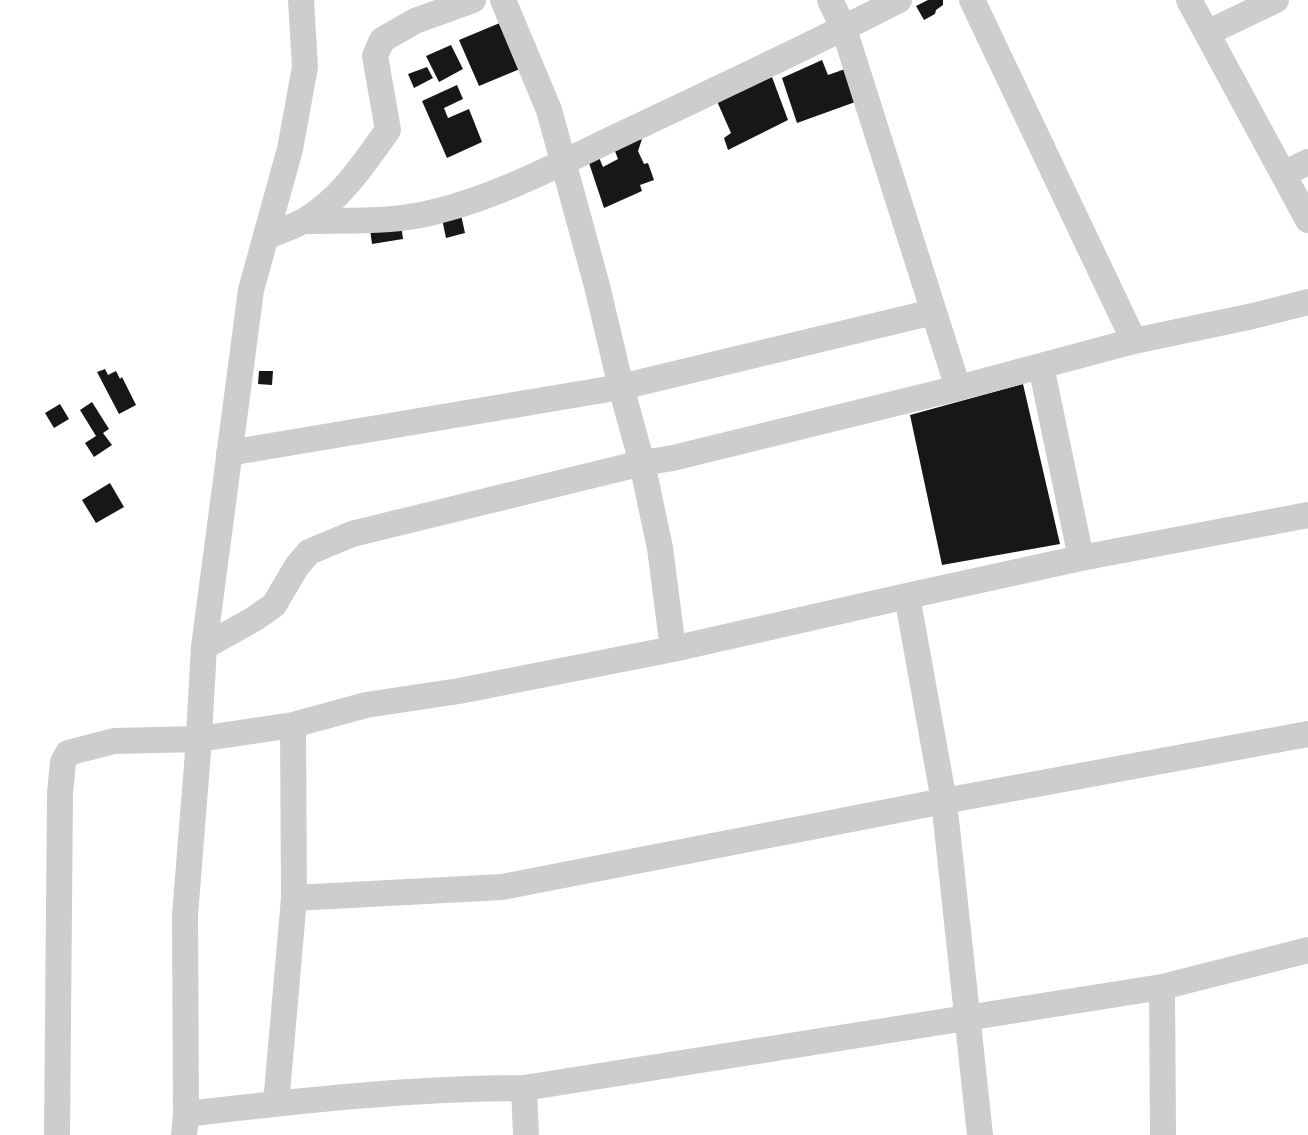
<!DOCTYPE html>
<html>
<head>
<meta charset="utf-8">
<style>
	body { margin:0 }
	canvas { display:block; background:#fff }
</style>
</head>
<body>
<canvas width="1308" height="1135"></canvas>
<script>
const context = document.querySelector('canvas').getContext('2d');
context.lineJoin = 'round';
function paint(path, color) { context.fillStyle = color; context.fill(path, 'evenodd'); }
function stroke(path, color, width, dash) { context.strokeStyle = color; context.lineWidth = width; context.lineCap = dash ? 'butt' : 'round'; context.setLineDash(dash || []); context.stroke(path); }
paint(new Path2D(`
	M928 0H943V5L936 10 935 14 924 20 916 6Z
	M507 20 527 66 479 86 459 40Z
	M451 45 463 69 439 82 426 56Z
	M822 60 828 75 848 68 858 101 797 123 782 78Z
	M427 67 433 78 414 88 408 74Z
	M772 77 788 120 728 150 724 138 731 133 716 99Z
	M457 85 463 99 444 108 448 118 469 109 482 142 447 158 422 101Z
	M642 139 638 151 644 164 648 163 654 180 640 185 642 191 604 208 588 160 598 155 603 167 618 159 613 146Z
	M460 210 465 233 446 238 441 214Z
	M401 224 403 239 372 244 370 229Z
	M105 369 108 375 116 371 120 379 122 377 136 405 119 414 97 372Z
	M259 371H273L272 385 258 384Z
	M1023 384 1060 544 942 565 910 415Z
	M92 402 109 429 103 433 112 445 94 457 85 443 96 436 80 410Z
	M60 404 69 419 54 428 45 413Z
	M110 483 124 507 96 523 82 500Z`), '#171717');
stroke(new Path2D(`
	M503 0 549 110 597 286 621 387 642 463 660 548 673 649
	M830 0 844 29 958 388
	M972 0 1134 341
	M1189 0 1308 220
	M1207 33 1276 0
	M1283 174 1308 162
	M305 221C350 220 395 223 438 211 506 194 572 157 635 128 723 86 812 45 899 0
	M266 237C279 231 294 227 307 219 342 198 364 163 388 130L375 56 382 40 415 21 473 0
	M1041 366 1081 558
	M229 453 621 387 933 312
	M907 596 944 801 980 1135
	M204 647 254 619 274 605 297 566 309 552 352 534 642 463 673 458 958 388 1134 341 1253 316 1308 302
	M294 898 502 887 944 801 1308 734
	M1162 987 1163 1135
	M524 1088 526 1135
	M276 1104 294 898 293 725
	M186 1114C298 1101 411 1088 524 1088L1162 987 1308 950
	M57 1135 60 793 63 762 68 753 114 741 199 739 293 725 366 705 459 691 673 649 907 596 1081 558 1308 515
	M184 1135 186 1114 185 915 198 752 204 647 251 290 290 149 305 67 301 0`), '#cdcdcd', 26);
</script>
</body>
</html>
